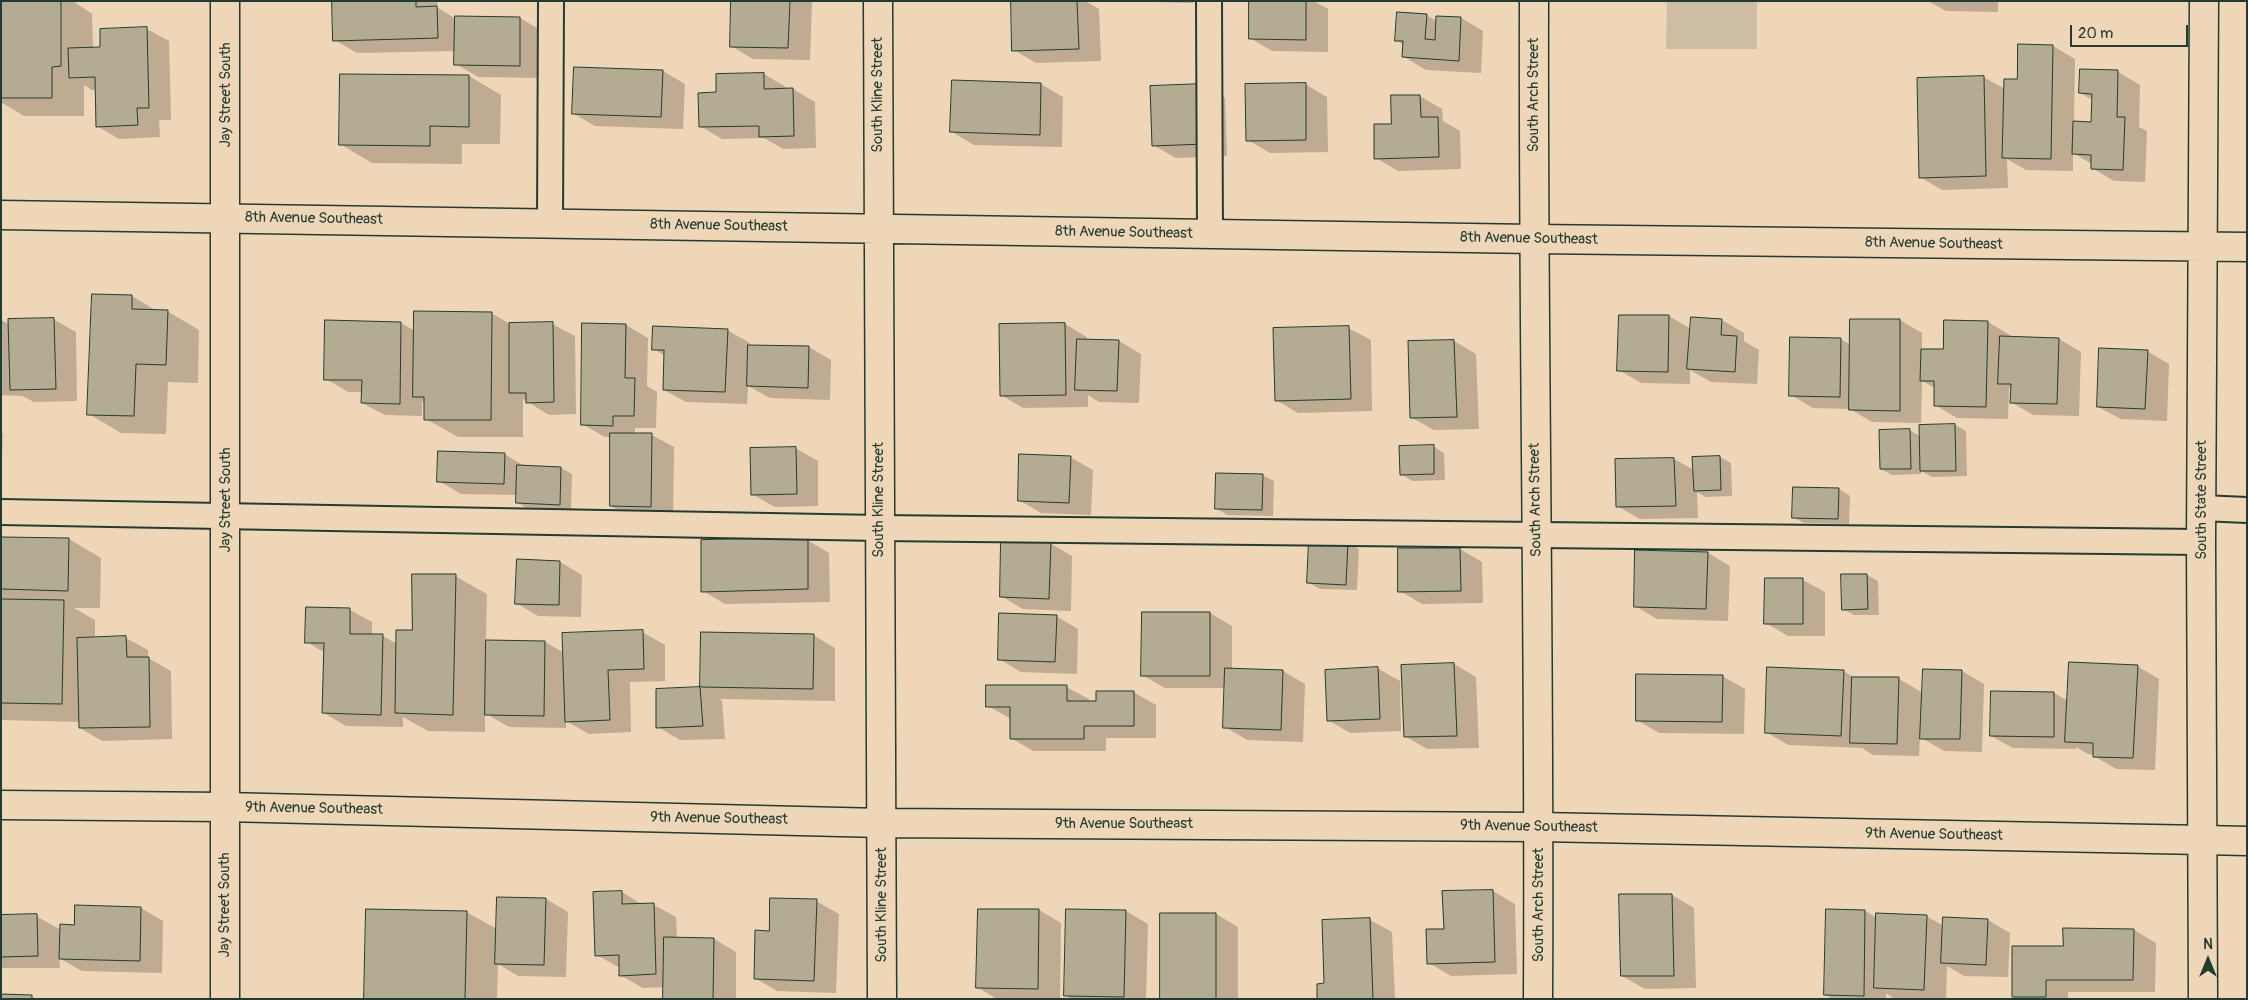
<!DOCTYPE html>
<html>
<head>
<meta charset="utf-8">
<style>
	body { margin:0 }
	#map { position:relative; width:2248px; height:1000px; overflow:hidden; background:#efd6b7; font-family:Pangolin,sans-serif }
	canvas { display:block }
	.frame { position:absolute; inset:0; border:2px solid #1f3d34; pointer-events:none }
	.north { position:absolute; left:2183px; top:935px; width:50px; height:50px; -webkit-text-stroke:4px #efd6b7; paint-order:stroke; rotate:0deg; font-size:14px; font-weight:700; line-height:20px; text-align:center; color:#1f3d34 }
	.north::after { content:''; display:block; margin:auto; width:18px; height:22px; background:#1f3d34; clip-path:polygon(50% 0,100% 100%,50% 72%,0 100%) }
	.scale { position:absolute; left:2070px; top:25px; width:118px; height:22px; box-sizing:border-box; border:2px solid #1f3d34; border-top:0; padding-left:6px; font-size:15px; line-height:18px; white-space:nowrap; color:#1f3d34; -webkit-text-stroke:4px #efd6b7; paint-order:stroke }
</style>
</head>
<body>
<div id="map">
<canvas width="2248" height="1000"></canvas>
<div class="frame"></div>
<div class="north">N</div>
<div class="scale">20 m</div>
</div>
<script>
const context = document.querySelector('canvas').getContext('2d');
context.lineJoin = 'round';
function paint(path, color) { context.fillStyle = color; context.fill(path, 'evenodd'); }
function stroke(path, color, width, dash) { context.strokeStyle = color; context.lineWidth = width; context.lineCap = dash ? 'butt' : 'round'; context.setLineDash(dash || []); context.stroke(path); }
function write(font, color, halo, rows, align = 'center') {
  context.font = font + ' Pangolin,sans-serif'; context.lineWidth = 4.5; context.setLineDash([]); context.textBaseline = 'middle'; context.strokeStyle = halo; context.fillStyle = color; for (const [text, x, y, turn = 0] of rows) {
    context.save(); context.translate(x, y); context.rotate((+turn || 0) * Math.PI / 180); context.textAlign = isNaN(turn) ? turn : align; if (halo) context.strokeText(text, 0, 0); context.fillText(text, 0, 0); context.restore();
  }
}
paint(new Path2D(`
	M1667 1H1757V49H1666Z`), '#cdbda2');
paint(new Path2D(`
	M1 1H73L92 14 93 48H101L147 29 169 41 171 120H159L160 137 119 139 97 126V90H92L84 85V116H24L1 102Z
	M333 1H437L438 8 456 19V17L520 18 542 31 541 78 478 77 456 64V51L357 53 335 40Z
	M732 1 812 2 810 60 753 59 731 46Z
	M1012 1H1085L1099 9 1101 61 1036 63 1014 50Z
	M1117 1H1194L1193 3Z
	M1250 1H1314L1328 9V52L1272 51 1250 38Z
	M1928 1H1998V12L1946 11Z
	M1426 15 1437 21 1461 18 1483 31 1481 73 1426 70 1404 57V45L1396 40Z
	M2019 46H2053L2075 59 2074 123H2092L2093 100 2080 93 2118 72 2140 85 2139 127 2147 131 2145 182 2114 181 2092 168V164L2073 153V171L2026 170 2007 159 2008 188 1942 190 1920 177 1983 77 2005 89 2018 80Z
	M575 68 663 71 685 84 683 129 595 126 573 113Z
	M764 74 786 87V89H793L815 102 816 148 783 149 764 138 722 139 700 126 717 93Z
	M469 76 501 95 500 144H462V164L372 163 340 144Z
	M1041 84 1063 97 1062 147 974 145 952 132Z
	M1305 84 1327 97 1328 152 1270 153 1248 140Z
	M1202 85 1225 98 1227 156 1176 158 1153 145Z
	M1392 96H1420L1442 109 1443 121 1460 131 1461 169 1398 171 1376 158 1392 125Z
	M132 296 157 311H167L199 330 198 383 168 382 166 434 121 433 89 414Z
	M491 313 510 324H552L575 336 576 414 549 415 523 399V437H458L426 419V403L422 401V416L385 415 362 403 363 392H348L326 379 401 323 415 331Z
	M1620 316H1669L1691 329 1722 320 1744 333V341L1759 350 1757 384 1711 382 1690 370V384L1641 383 1619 370Z
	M53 319 76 332 77 401 34 402 22 396 1 395V320L10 325Z
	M1851 320H1900L1922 333V350H1944L1988 322 2010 335V338L2059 339 2081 352 2079 416 2033 415 2011 402 2012 390 2009 388 2008 419 1957 418 1935 405V388L1922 381 1921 423 1872 422 1850 409 1813 408 1791 395 1840 339 1851 345Z
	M1065 324 1087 337V340L1119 341 1141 354 1139 403 1099 402 1088 395V407L1023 408 1001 395Z
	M626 325 648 338 647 386 657 392 656 428H635V434L652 435 674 447 673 519H633L611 506 612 437H605L582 424Z
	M1348 328 1371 340 1372 411 1298 413 1276 400Z
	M727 330 750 343 749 346 809 347 831 360 830 400 770 398 748 386 747 404 686 402 664 390 665 356 654 349Z
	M1454 341 1476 354 1479 429 1434 430 1412 418 1409 343Z
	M2147 351 2169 364 2167 421 2121 419 2098 407Z
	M1955 425 1966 431 1967 476 1932 477 1921 471V474L1892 475 1881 469 1909 430 1920 436Z
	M1 433 3 434 1 478Z
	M1433 446 1444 453 1445 480 1412 481 1401 474Z
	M795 448 818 461V506L775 507 752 494Z
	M504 454 526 467 561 468 572 474 571 511 528 509 517 502V495L461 494 439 481Z
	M1070 457 1093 470 1091 515 1041 513 1019 500Z
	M1720 457 1731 463 1732 496 1706 497 1697 492 1698 518 1640 519 1617 506 1616 461 1674 459 1694 470Z
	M1262 475 1274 481 1273 516 1227 515 1216 508Z
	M1794 488 1839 489 1850 496 1849 524 1804 523 1793 517Z
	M1 538 69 539 101 558 100 608H74L95 620V638H126L148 650V658L171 671 172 739 102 741 80 728V722L1 720Z
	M807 540 829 553 830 602 725 604 703 591Z
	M1050 543 1072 556 1071 611 1023 609 1001 596Z
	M1348 543 1359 549 1357 590 1320 589 1309 583Z
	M1399 549H1460L1482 562 1483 603 1422 604 1400 591Z
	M1708 553 1730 566 1728 621 1657 619 1635 606Z
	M518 560 560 562 582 575 581 617 538 616 516 603Z
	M1867 575 1878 581 1879 615H1854L1843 609Z
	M455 576 487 594 486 642H545L564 653 642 632 665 645V681L630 682 631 732 589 734 566 721V728L509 727 485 713V732L428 731 403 717V727L346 726 324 713 325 653 307 642 308 608 350 610 372 622V635L383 636 397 644 413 632Z
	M1803 580 1825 592V636H1788L1766 623Z
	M1143 613H1210L1232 626V669L1283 671 1305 684 1303 742 1247 740 1225 727 1226 688H1165L1142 675Z
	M1056 616 1078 629 1077 674 1021 672 999 659Z
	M813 635 835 648V701L720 699 722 701 725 739 680 740 658 727 657 690 703 688 701 687Z
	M1454 664 1476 677 1479 748 1427 749 1405 736Z
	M2137 666 2159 679 2155 770 2116 769 2094 756V755L2088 754 2076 747V749L2013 748 1991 736 1992 692 2054 693 2068 701Z
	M1377 668 1400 681 1401 731 1350 733 1328 720Z
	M1924 670 1962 671 1984 684 1982 752 1944 751 1920 737 1919 756 1873 755 1862 748 1788 745 1766 732 1843 671 1856 678 1899 679 1923 693Z
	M1722 676 1745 689 1744 734 1659 733 1637 720Z
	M1066 687 1089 699V702H1097L1133 692 1156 705V738H1106V751H1033L1011 738V719L988 706Z
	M1493 891 1515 904 1517 974 1451 976 1429 963 1445 931Z
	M622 892 643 905H654L676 917 677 939H714L736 952V999H664V987L643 988 620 975V968L597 955Z
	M1672 895 1694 908 1696 988 1645 989 1622 976Z
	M546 899 568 912 566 977 518 976 498 964 497 999H365L466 912 497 929Z
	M816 901 839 914 836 993 777 991 755 978 771 932Z
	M76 907 141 908 163 921 162 973 82 971 59 958 60 968H1V916H36L61 930 76 926Z
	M1039 910 1061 923 1060 999H997L977 987Z
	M1126 911 1148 924 1146 999H1071L1065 995Z
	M1865 911 1877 918 1926 916 1944 926 1988 920 2010 933 2008 977 1964 976 1947 966 1946 999H1895L1886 993V999H1833L1825 995Z
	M1162 914H1216L1238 927V999H1161Z
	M1370 920 1392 932 1395 999H1318L1325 984Z
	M2134 930 2156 943 2155 992H2068V999H2017L2013 997 2064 948Z`), '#0003');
const building = new Path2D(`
	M1 1H61V66L52 67V98H1Z
	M332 1H416V7L437 6 438 38 333 41Z
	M731 1H790L788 48 730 47Z
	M1011 1H1077L1079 49 1012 51Z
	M1249 1H1306V40L1249 39Z
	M1397 12 1427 14 1425 39 1435 40 1436 16 1461 17 1459 61 1402 57 1403 41H1395Z
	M455 16 520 17V66L454 65Z
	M147 27 149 108H137L138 125 96 127 95 77 69 78 68 48 100 47V29Z
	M2018 44 2053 45 2051 159 2002 158 2004 79H2017Z
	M574 67 663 70 661 117 572 114Z
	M2080 69 2118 70 2117 117H2125L2123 170 2091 169V155L2072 154 2073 121 2091 122 2092 94 2079 93Z
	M764 73V89L793 88 794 136 759 137V126L699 127 698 93 716 92V74Z
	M340 74 469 75V127L430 126V146L339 145Z
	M1984 76 1986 176 1919 178 1917 78Z
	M952 80 1041 83 1040 135 950 132Z
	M1306 83V140L1246 141 1245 84Z
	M1203 84 1205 144 1152 146 1150 86Z
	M1391 95H1420L1421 117H1438L1439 157 1374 159V124H1391Z
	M92 294 132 295V309L168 310 166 365 136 364 134 416 87 415Z
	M414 311 492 312 491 420H424V397H413Z
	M1619 315H1669L1668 372 1617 371Z
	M1691 317 1722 319 1721 335 1737 336 1735 372 1687 369Z
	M54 318 56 389 10 390 8 319Z
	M1850 319H1900V411L1849 410Z
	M325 320 401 322 400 404 361 403 362 380H324Z
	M1944 320 1988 321 1986 407 1934 406V381H1920L1921 349H1943Z
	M553 322 554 402 526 403V393H509V323Z
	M582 323 626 324 625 378H635L634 416H613V426L581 425Z
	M1065 323 1066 395 1000 396 999 324Z
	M653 326 728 329 725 392 663 390 664 350H652Z
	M1349 326 1351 399 1275 401 1273 328Z
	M2000 336 2059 338 2057 404 2010 403 2011 384H1998Z
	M1790 337 1841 338 1840 397 1789 396Z
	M1077 339 1119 340 1117 391 1075 390Z
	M1454 340 1457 417 1410 418 1408 341Z
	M748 345 809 346 808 388 747 386Z
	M2099 348 2148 350 2145 409 2097 407Z
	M1955 424 1956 471H1920L1919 425Z
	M1910 429 1911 469H1880L1879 430Z
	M610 433H652L651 507 610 506Z
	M1434 445V474L1400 475 1399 446Z
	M796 447 797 494 751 495 750 448Z
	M438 451 505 453 504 484 437 482Z
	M1019 454 1071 456 1069 503 1018 501Z
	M1720 456 1721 490 1694 491 1692 457Z
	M1674 458 1676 506 1616 507 1615 459Z
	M517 465 561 467 560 505 516 503Z
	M1216 473 1263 474 1262 510 1215 509Z
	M1793 487 1839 488 1838 519 1792 518Z
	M1 537 69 538 68 591 1 589Z
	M808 538V589L701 592V540Z
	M1001 540 1051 542 1049 599 1000 597Z
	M1309 541 1348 542 1346 585 1307 583Z
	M1398 548H1460L1461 591 1398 592Z
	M1635 550 1708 552 1706 609 1634 607Z
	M517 559 560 561 559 605 515 604Z
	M412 574H456L453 715 395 713 396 630H412Z
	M1841 574H1867L1868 609 1842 610Z
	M1765 578H1803V624H1764Z
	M1 599 64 600 62 704 1 703Z
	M306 607 350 608V634H383L381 715 322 713 324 643H305Z
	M1142 612H1210V676H1141Z
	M999 613 1057 615 1055 662 998 660Z
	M643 630 644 669 608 670 610 720 565 722 562 633Z
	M701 632 814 634 813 689 700 687Z
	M126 636 127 657H149L150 727 79 728 77 638Z
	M486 640 545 641 544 716 485 715Z
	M2069 662 2138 665 2133 758 2093 757V743L2065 742Z
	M1454 663 1457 736 1404 737 1401 665Z
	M1378 667 1380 719 1327 721 1325 670Z
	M1767 667 1844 670 1841 736 1765 733Z
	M1225 668 1283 670 1281 730 1223 728Z
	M1923 669 1962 670 1960 739H1920Z
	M1636 674 1723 675 1722 722 1636 721Z
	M1852 677H1899L1897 744 1850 743Z
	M986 685H1067V701H1096V691H1134V726H1084V739H1010V707H986Z
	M700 687 703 726 656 728V689Z
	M1991 691 2054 692V737L1990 736Z
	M1493 890 1495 962 1427 964 1426 929H1444L1442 891Z
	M622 891V904L654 903 656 974 619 976V955L595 956 593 892Z
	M1619 894H1672L1674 976H1621Z
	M497 897 546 898 544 965 495 964Z
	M770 898 817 899 814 981 754 979 755 930 769 931Z
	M75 905 141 907 140 961 59 959 60 924 74 925Z
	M366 909 467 911 465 999H364Z
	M978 909H1039L1038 989 976 988Z
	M1066 909 1126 910 1124 997 1064 996Z
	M1826 909 1865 910 1864 996 1824 995Z
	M1160 913H1216V999H1160Z
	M1876 913 1927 915 1924 990 1874 988Z
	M37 914 38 956 1 957V915Z
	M1943 917 1988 919 1986 965 1941 963Z
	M1370 918 1373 999H1317V984L1324 983 1322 920Z
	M2063 928 2134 929 2133 980H2046V997H2012V946H2063Z
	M664 937 714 938 713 999H663Z
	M1 994 32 995V999H1Z`);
paint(building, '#b4ab93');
stroke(building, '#1f3d34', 1);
const service = new Path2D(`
	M1209 1 1210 234
	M550 223 551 1
	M2201 508 2247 510
	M1 512 879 528 2201 542`);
const minor = new Path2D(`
	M1534 1C1533 334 1540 666 1538 999
	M2203 840 2247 841
	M225 999V1`);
const tertiary = new Path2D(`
	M878 1 882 999
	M1 215 1533 239 2247 247
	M1 805 225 807 882 823 1539 827 2203 840
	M2203 999 2201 542 2204 1`);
stroke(service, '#1f3d34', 28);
stroke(minor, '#1f3d34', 31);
stroke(tertiary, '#1f3d34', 31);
stroke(service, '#efd6b7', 24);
stroke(minor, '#efd6b7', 28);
stroke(tertiary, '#efd6b7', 28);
write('15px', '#1f3d34', '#efd6b7', [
	["Jay Street South",226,95,-90],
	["South Kline Street",878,95,-90],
	["South Arch Street",1534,95,-90],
	["8th Avenue Southeast",314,219,1],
	["8th Avenue Southeast",719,226,1],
	["8th Avenue Southeast",1124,233,1],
	["8th Avenue Southeast",1529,239,1],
	["8th Avenue Southeast",1934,244,1],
	["Jay Street South",226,500,-90],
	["South Kline Street",879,500,-90],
	["South Arch Street",1536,500,-91],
	["South State Street",2202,500,-90],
	["9th Avenue Southeast",314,809,1],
	["9th Avenue Southeast",719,819,1],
	["9th Avenue Southeast",1124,824],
	["9th Avenue Southeast",1529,827,1],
	["9th Avenue Southeast",1934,835,1],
	["Jay Street South",225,905,-90],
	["South Kline Street",882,905,-90],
	["South Arch Street",1539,905,-90]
]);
</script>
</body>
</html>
